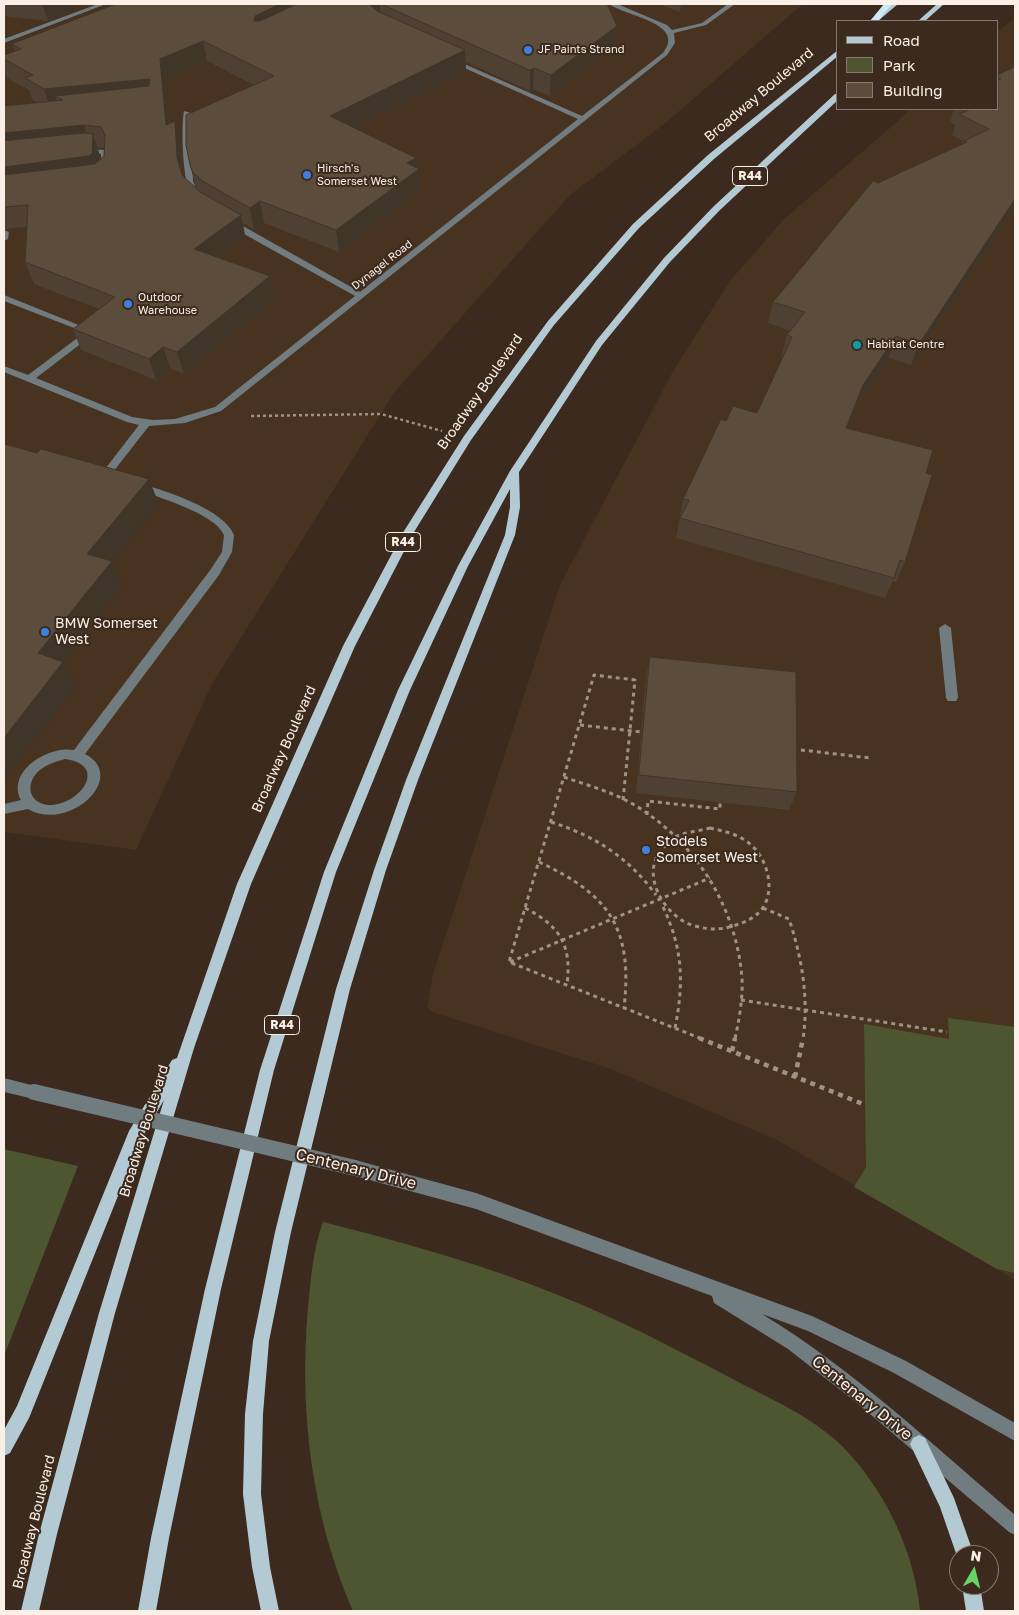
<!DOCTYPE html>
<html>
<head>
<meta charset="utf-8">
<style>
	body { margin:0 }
	#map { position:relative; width:1019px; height:1615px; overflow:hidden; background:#3b2a1d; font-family:"Golos Text",sans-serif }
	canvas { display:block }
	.frame { position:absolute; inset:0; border:5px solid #fbf0e7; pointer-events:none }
	.legend { position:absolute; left:836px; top:20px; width:162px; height:90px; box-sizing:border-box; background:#3b2a1d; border:1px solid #88796e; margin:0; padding:6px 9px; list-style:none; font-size:15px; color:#fbf0e7 }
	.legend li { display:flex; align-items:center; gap:10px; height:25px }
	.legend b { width:25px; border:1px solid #88796e }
	.north { position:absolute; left:949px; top:1545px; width:50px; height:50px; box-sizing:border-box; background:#3b2a1d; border:1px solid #88796e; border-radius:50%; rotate:8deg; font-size:14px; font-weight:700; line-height:20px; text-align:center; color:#fbf0e7 }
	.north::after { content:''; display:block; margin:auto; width:18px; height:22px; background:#68d465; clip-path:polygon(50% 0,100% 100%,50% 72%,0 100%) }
</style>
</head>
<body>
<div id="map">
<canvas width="1019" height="1615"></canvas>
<div class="frame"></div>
<ul class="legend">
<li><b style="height:6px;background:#b3cad4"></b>Road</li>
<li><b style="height:14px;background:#4d5630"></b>Park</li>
<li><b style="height:14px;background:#5b4c3b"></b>Building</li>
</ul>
<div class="north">N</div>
</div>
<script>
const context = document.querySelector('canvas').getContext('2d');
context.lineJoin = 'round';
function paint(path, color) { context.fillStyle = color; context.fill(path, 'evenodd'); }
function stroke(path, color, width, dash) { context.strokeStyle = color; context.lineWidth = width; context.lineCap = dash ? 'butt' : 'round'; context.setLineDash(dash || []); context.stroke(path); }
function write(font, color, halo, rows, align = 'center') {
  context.font = font + ' "Golos Text",sans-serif'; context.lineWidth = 4; context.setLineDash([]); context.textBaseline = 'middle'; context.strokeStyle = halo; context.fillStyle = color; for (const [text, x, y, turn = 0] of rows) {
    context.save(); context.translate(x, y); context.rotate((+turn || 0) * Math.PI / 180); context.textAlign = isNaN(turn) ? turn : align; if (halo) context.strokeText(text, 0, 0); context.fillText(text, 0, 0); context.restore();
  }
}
paint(new Path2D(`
	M4 4H803L663 125 570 195 394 393 212 684 136 850 4 832Z
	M1015 18V1280L777 1140 608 1068 432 1012 427 1007 433 974 560 585 673 371 730 281 783 220 897 122 910 109H998V31Z`), '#483220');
paint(new Path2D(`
	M948 1018 1015 1027V1273L997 1269 854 1187 866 1167 864 1024 949 1039Z
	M4 1149 78 1166 4 1356Z
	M323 1222C402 1242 482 1264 558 1295 617 1318 673 1348 729 1377 768 1398 810 1415 842 1446 884 1488 915 1552 920 1611H353C311 1515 299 1411 308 1307 311 1278 313 1249 323 1222Z`), '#4d5630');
stroke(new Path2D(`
	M251 416 381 414 442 431`), '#a09287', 2.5, [3, 3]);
stroke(new Path2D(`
	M580 725 641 732
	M793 749 870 758
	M564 777C586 785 610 791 631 803 694 839 737 907 742 979 743 999 739 1020 735 1039
	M623 800 635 680 594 675 509 962 702 1039
	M647 815 648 801 720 809V802
	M551 822C595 836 628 857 656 895
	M710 828C722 831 735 833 746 841 766 854 777 888 762 909 754 919 745 922 733 926 720 930 709 930 695 926 664 918 637 871 665 846 668 843 672 838 677 836 686 832 700 831 710 828Z
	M539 862C610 895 633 929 624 1008
	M663 907C683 949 684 983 675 1028
	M525 908C560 926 572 945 567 985
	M763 908 789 919C802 958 809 999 803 1039
	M510 962 710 878
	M741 1000 947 1032`), '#a09287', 3, [4, 4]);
stroke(new Path2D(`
	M699 1038 863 1104
	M732 1051 735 1038
	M795 1077 803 1038`), '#a09287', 4.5, [5, 5]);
paint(new Path2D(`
	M98 4H106L4 43V39Z
	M609 4H617L667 25 672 30 702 23 728 4H735L706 25 674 33 675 43 667 55 221 411 185 423 149 426 113 472 119 475V479H111L102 473 139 425 127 422 4 372V366L28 375 80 336 82 331 4 301V295L91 330 87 339 36 378 132 417 153 420 175 419 215 407 355 296 228 225V221H234L360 292 578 119 449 61V59H453L582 116 663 53C687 23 625 16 609 4Z
	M184 111 191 113 193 181 199 197 195 199C182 193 181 125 184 111Z
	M78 149 107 150 110 156 109 169 105 171 101 169V154L81 153H78Z
	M4 230 9 232 8 239 4 241Z
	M138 483C164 490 224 509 234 535L232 552 219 575 85 754C129 777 69 833 28 809L4 814V804L21 800C6 771 49 745 74 750L211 569 222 552 224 535C215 513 156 497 134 488V484ZM65 759C110 765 79 806 49 805 32 804 25 789 35 775 42 766 54 762 65 759Z
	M945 624 951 628 958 698 956 701H948L946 698 939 628Z
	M4 1078 39 1087 41 1092 39 1097 34 1099 4 1092Z
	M355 1160 476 1193 812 1316 906 1361 1015 1423V1441L894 1373 808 1331 762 1314C854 1370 933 1445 1015 1515V1535L1009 1532 857 1403 788 1349 714 1303 712 1296 476 1209 355 1176 350 1173 347 1168 350 1163Z`), '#717c81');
paint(new Path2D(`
	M891 4H898L878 21H871Z
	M937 4H944L925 21H918Z
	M838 50V56L714 159 639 228 554 325 471 440 414 532 355 646 251 884 194 1048 115 1313 57 1534 39 1611H21L39 1534 99 1313 164 1100 140 1141 29 1418 10 1453 4 1456V1430L17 1406 129 1131 172 1060 177 1058 237 884 343 646 404 531 464 436 548 321 633 224 708 155Z
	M835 94H838V100L720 210 670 262 602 345 519 472 520 507 515 535 418 780 386 870 350 989 291 1232 269 1341 263 1414 261 1494 270 1567 279 1611H261L252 1567 243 1494 245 1414 253 1341 275 1232 336 989 374 870 406 780 505 535 510 507V489L468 566 410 690 336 872 274 1070 221 1289 169 1538 156 1611H138L151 1538 205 1289 260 1070 324 872 398 690 458 566 510 471 596 341 664 258 714 206Z
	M919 1435 925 1438 954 1498 974 1555H959V1562L940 1507 910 1444 913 1438Z
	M962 1585H980L984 1611H966Z`), '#b3cad4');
paint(new Path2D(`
	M884 4H892L878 21H870Z`), '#cde9f5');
stroke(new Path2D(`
	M34 1092 355 1168`), '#717c81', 16);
paint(new Path2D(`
	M4 4H74V11L48 21 4 16Z
	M116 4H607L617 26 615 46 550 96 533 89 530 91 466 62V71L353 127 416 158 417 168 419 169 420 190 339 252 264 223 254 230 243 223 245 236 218 257 270 276 275 298 184 374 170 368 156 380 81 350 73 329 99 309 34 284 25 262 27 227 4 229V106L38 103 32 99 29 90 7 78 4 68V55L15 51 12 44ZM207 61 254 85 190 165 196 188 182 175 180 142 175 121 169 123 165 80ZM97 147 105 148 104 156 100 160V156Z
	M658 4H695L680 12Z
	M1015 67V207L911 365 889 358 856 406 847 428 926 473 905 562 896 582 893 581 885 598 676 538 683 499 726 421 757 413 783 357H781L787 335 790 331 768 323 773 302 878 183 962 144 963 141 952 135 955 125 950 122 954 109H998V75Z
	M650 657 797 792 789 810 636 793 646 676Z`), '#4e4133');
paint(new Path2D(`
	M42 4H74V11L48 21Z
	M280 4H290L292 20 258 36 254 21 255 16Z
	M369 4H380V13L376 15Z
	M681 4H695L680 12Z
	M617 26 615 46 550 96 551 75Z
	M203 41 207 61 165 80 171 146 166 125 160 59Z
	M465 50 466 71 333 137 330 116Z
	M534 68 533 89 530 91V70Z
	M150 79 155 100 55 96 60 109 51 110 44 89Z
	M175 121 180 142 182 178 177 157Z
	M84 125 91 146 4 155V133Z
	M93 134 100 156 99 175 4 189V167Z
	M416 158 417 170 419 169 420 190 339 252 336 230 407 163Z
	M1015 199V207L911 365 919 344Z
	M260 201 264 223 254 230 250 208Z
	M241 215 245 236 200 271 194 249Z
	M270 276 275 298 184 374 177 352Z
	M896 336 889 358 856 406 839 449 846 428 863 385Z
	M163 347 170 368 156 380 149 359Z
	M149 479 159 504 112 562 123 586 51 677 38 653 87 554Z
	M63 662 77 685 4 780V738Z`), '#403529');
const building = new Path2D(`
	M116 4H280L255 16 254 21H260L297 4H369L377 11 465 50 330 116 416 158 407 163 419 169 336 230 260 201 250 208 204 182 193 173 190 165 186 145V115L274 76 203 41 160 59 166 125 175 121 177 157 182 175 200 192 241 215 194 249 270 276 177 352 163 347 149 359 73 329 115 297 25 262 28 205 4 207V175L95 164 104 156 105 135 101 127 84 125 4 133V106L63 100 55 96 149 86 150 79 44 89 25 78 33 75 4 59V55L21 49 12 44Z
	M381 4H607L617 26 551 75 534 68 530 70Z
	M1015 67V199L919 344 896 336 863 385 846 428 933 450 926 473 932 475 905 562 900 560 894 578 680 518 689 500 683 499 721 419 726 421 733 406 757 413 792 337 787 335 805 312 773 302 873 181 878 183 967 142 964 141 989 129 959 114 971 109H998V80L1001 79 998 77V75Z
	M84 133 93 134 92 154 89 156 4 167V141Z
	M4 444 37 453 41 449 149 479 87 554 112 561 38 653 63 662 4 738Z
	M650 657 796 672 797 792 639 775Z`);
paint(building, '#5b4c3b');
stroke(building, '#403529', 1);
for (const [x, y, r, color] of [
	[528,50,5,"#3f7fe0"],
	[307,175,5,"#3f7fe0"],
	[128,304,5,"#3f7fe0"],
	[857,345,5,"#0f9aa8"],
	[45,632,5,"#3f7fe0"],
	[646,850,5,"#3f7fe0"]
]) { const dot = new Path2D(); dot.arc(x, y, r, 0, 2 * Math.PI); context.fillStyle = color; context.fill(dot); stroke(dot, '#3b2a1d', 2); }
write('11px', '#fbf0e7', '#3b2a1d', [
	["JF Paints Strand",538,50],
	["Hirsch's",317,169],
	["Somerset West",317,182],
	["Outdoor",138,298],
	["Warehouse",138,311],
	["Habitat Centre",867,345]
], 'left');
write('11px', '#fbf0e7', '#3b2a1d', [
	["Dynagel Road",382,265,-38]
]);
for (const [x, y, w] of [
	[750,176,35],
	[403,542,35],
	[282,1025,35]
]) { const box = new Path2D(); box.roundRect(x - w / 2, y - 9.5, w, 19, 4); context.fillStyle = '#3b2a1d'; context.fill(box); stroke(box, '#fbf0e7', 1); }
write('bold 12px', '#fbf0e7', null, [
	["R44",750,176],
	["R44",403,542],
	["R44",282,1025]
]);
write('14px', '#fbf0e7', '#3b2a1d', [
	["Broadway Boulevard",759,95,-40],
	["Broadway Boulevard",480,392,-55],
	["Broadway Boulevard",284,749,-66],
	["Broadway Boulevard",144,1131,-73],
	["Broadway Boulevard",34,1522,-76]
]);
write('14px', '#fbf0e7', '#3b2a1d', [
	["BMW Somerset",55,624],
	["West",55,640],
	["Stodels",656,842],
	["Somerset West",656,858]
], 'left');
write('16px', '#fbf0e7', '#3b2a1d', [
	["Centenary Drive",356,1169,14],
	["Centenary Drive",862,1398,39]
]);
</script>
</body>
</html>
